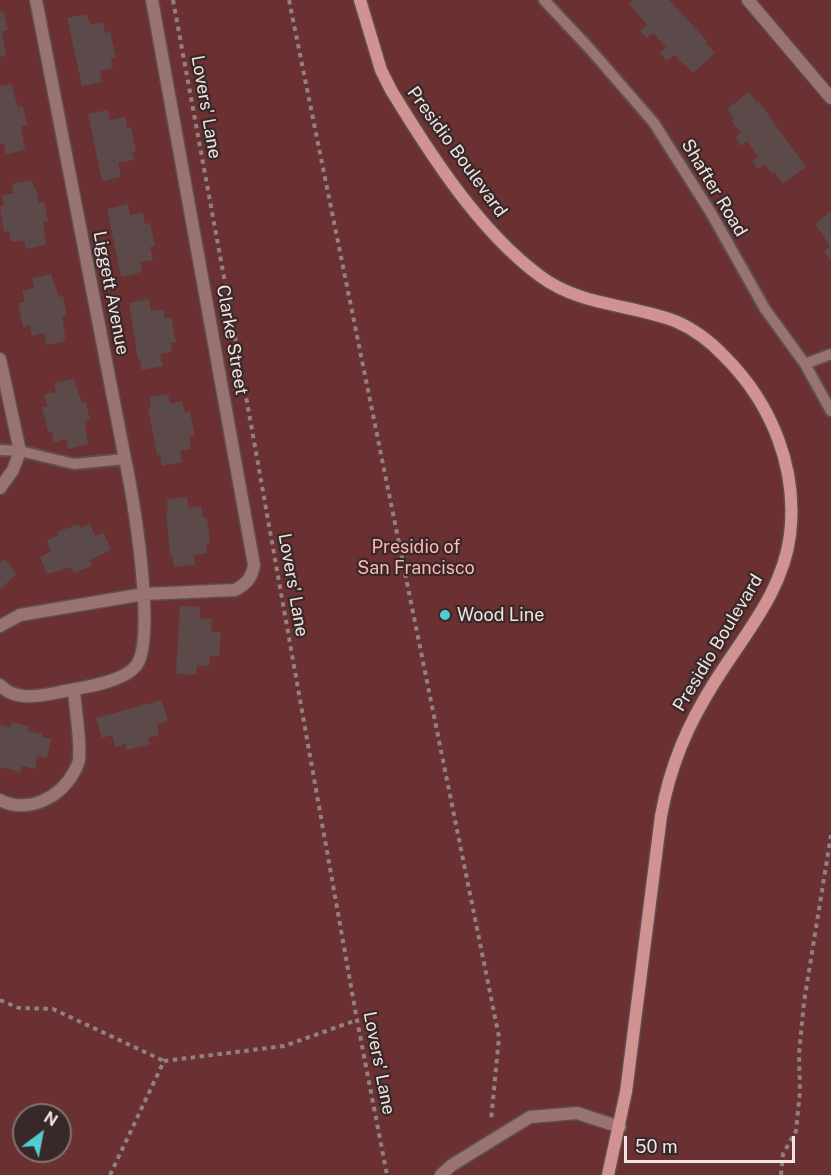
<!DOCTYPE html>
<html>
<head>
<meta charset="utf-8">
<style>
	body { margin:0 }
	#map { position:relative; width:831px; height:1175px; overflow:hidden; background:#433232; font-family:"Public Sans",sans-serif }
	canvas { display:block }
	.north { position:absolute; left:12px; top:1103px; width:60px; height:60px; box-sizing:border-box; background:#382828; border:2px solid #817373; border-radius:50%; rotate:32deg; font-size:16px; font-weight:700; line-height:24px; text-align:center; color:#efe3e3 }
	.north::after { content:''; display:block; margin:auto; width:21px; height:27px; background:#51ccd2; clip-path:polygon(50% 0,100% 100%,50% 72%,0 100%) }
	.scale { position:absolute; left:624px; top:1136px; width:171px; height:27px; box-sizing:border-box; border:3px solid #efe3e3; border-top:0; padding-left:8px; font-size:18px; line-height:21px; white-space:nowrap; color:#efe3e3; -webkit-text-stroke:4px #382828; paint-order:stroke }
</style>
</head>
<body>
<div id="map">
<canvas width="831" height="1175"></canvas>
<div class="north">N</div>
<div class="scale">50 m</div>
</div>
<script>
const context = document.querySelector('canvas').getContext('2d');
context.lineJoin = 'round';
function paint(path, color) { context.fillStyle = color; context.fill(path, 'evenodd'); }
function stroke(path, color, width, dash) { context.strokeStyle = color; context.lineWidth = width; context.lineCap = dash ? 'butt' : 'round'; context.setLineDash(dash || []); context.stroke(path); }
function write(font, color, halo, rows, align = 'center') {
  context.font = font + ' "Public Sans",sans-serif'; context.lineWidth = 4.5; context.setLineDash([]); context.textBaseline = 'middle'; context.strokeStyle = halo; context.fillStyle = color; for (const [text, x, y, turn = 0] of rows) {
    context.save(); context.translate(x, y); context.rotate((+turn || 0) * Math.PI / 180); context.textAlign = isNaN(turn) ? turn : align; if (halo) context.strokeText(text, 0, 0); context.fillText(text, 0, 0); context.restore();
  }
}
paint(new Path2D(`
	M0 0H831V1175H0ZM24 1115H60V1151H24Z`), '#6a3032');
paint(new Path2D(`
	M633 0H669L707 41 705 43 715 53 693 73 674 55 667 61 660 53 666 47 653 33 647 38 640 31 647 25 629 4Z
	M0 11H3L8 30 2 32 6 55 0 57Z
	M87 14 90 25 103 22 105 33 110 32 116 57 111 58 113 68 100 71 102 82 82 86 67 18Z
	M11 84 18 107 23 106 27 125 21 126 25 150 6 154 4 143 0 144V86Z
	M749 92 757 103 759 102 806 167 783 184 774 172 772 174 765 164 758 169 752 161 758 156 747 141 741 146 735 138 741 133 731 121 734 119 727 109Z
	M108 110 110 120 125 117 127 128 131 127 136 151 132 152 134 160 118 163 121 177 102 181 88 114Z
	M32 180 34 189 36 188 39 203 44 202 48 221 43 222 46 245 26 249 24 240 11 242 9 231 4 232 0 207 4 206 2 196 14 193 12 184Z
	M128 204 130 215 143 212 145 224 150 223 155 246 150 247 153 260 140 262 142 272 121 277 107 209Z
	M831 211V261L824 251 830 246 815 224Z
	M51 274 59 297 63 296 67 315 62 316 66 341 46 345 44 333 32 336 30 325 23 327 18 303 25 302 22 291 34 288 32 278Z
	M149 299 151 311 163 309 165 318 171 317 176 342 170 343 172 352 160 354 163 366 142 370 140 359H138L129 303Z
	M74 379 82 403 86 402 90 420 85 421 88 444 68 449 66 439 54 442 52 431 48 432 42 407H47L44 394 56 392 54 383Z
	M168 394 170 404 182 401 185 413 190 412 195 436 189 437 191 449 180 451 182 462 162 466 160 455H157L148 408 151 407 149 397Z
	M187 497 189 508 201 506 203 518H207L210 543H206L207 553 194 555 195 565 174 567 173 556H170L166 511H168L167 499Z
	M79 524 80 528 90 524 95 536 104 533 111 550 90 560 92 566 74 573 72 567 47 574 40 557 51 552 47 540 58 536 57 532Z
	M5 559 17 574 0 589V563Z
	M180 605 200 607V618L212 619 211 632H221L219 656H210L209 666 197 665 196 675 176 674Z
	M162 700 168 721 157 724 159 735 148 738 150 744 127 750 125 744 115 747 112 735 102 738 96 718Z
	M11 722 29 726 28 731 42 734V737L51 739 47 758 37 756 35 769 22 766 20 772 0 767V725L10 727Z`), '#5c4a4a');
const lane = new Path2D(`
	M544 0 590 49 654 123 711 213 765 309 805 364 831 411
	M805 364 831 354
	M0 450 20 451 74 464 125 459`);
const street = new Path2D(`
	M748 0 831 98
	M0 359 20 451 13 470 0 488
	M0 626 20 615 144 594 235 590C246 584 252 578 254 565L152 0
	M0 685C16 703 44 695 65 691 85 687 123 682 136 666 157 639 133 494 125 459L36 0
	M0 800C28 814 60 798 74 772 76 768 79 763 79 759 81 738 75 711 74 689
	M441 1175 452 1165 530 1117 577 1113 620 1127`);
const secondary = new Path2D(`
	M360 0 381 70 391 90C430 154 479 231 540 276 580 306 630 304 675 321 694 329 711 342 725 357 772 404 798 469 790 535 783 592 743 636 714 683 687 726 670 766 661 816L626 1092 608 1175`);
stroke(lane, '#5f4e4e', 14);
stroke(street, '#5f4e4e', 15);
stroke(secondary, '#5f4e4e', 15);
stroke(new Path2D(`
	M173 0 249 413 357 1020 387 1175
	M289 0 499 1037 491 1121
	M0 1000 19 1008 53 1009 164 1061
	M110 1175 164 1061 284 1046 357 1020
	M781 1175 783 1154 796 1131 800 1091 799 1054 804 1002 831 835`), '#908282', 4, [4.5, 4.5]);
stroke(lane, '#997272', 10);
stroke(street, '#997272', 12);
stroke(secondary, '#d09392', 12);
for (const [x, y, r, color] of [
	[445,615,6,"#51ccd2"]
]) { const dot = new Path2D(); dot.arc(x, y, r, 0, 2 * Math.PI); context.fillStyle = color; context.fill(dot); stroke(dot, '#382828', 2); }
write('18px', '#efe3e3', '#382828', [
	["Lovers' Lane",206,107,80],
	["Presidio Boulevard",457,152,54],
	["Shafter Road",714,188,59],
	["Liggett Avenue",111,293,79],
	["Clarke Street",232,340,80],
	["Lovers' Lane",293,585,80],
	["Presidio Boulevard",718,643,-59],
	["Lovers' Lane",379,1063,79]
]);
write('18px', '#feb6b6', '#382828', [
	["Presidio of",416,547],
	["San Francisco",416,568]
]);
write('18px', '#efe3e3', '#382828', [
	["Wood Line",457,615]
], 'left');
</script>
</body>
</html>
